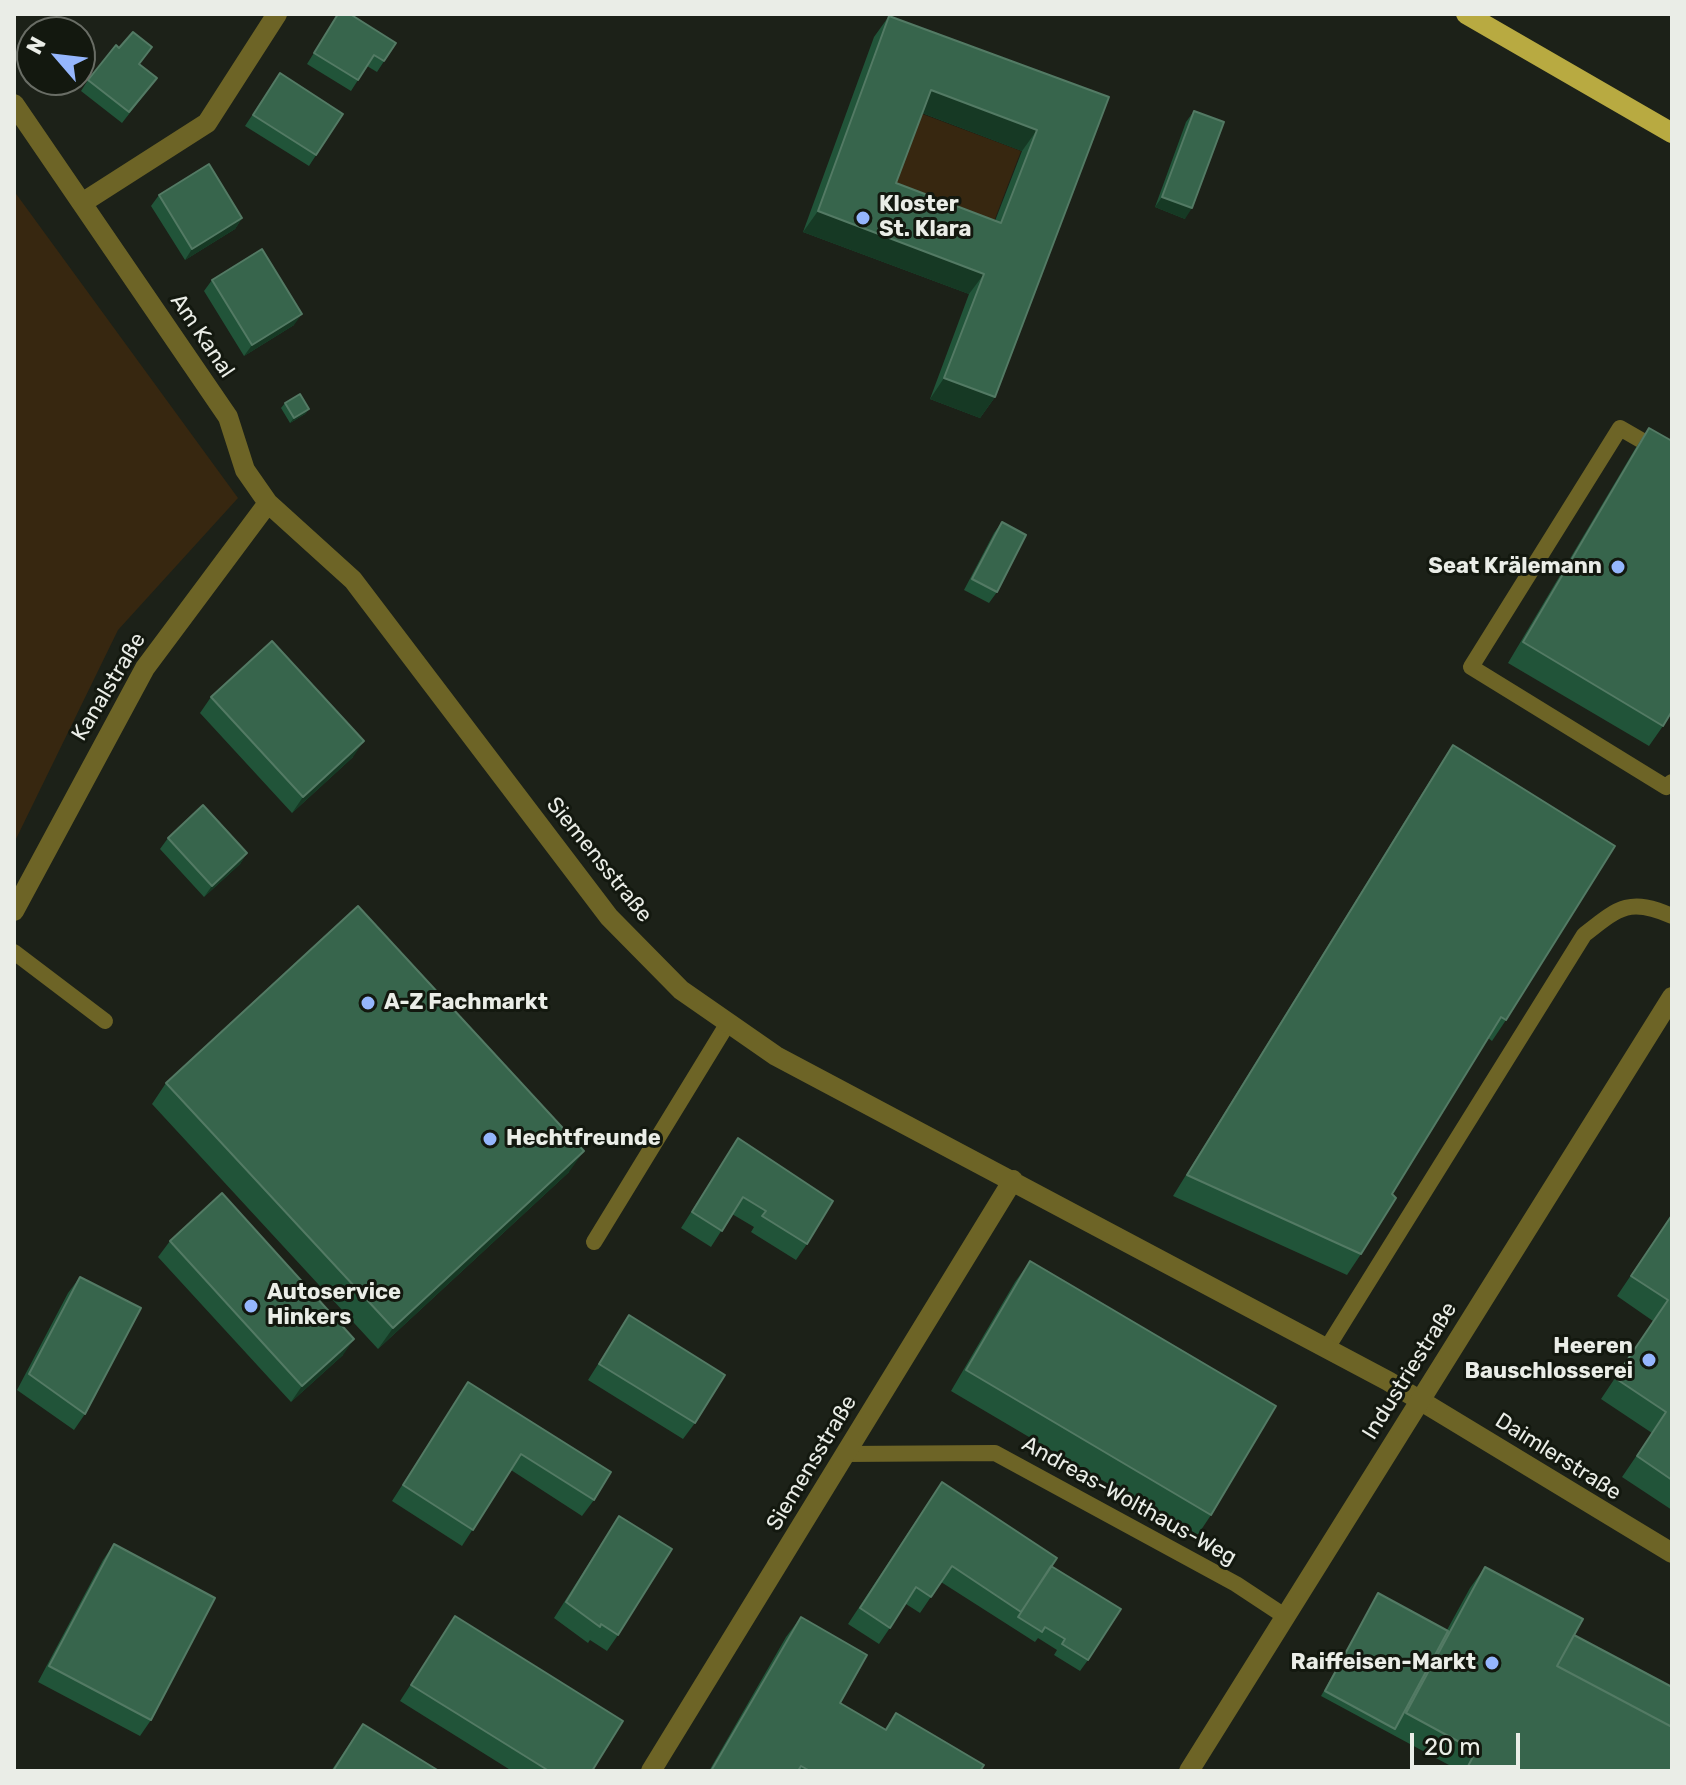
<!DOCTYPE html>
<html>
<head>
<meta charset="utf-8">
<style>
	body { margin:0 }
	#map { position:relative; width:1686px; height:1785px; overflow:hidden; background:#1c2118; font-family:Rubik,sans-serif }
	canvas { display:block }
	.frame { position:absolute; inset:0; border:16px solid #eaede7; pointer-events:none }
	.north { position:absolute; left:16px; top:16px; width:80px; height:80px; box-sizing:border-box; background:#13180f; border:2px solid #696d65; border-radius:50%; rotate:298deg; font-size:22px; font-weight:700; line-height:32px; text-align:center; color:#eaede7 }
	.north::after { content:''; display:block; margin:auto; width:28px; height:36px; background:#95b6fd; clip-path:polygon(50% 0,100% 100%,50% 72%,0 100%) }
	.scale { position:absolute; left:1410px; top:1733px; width:110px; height:36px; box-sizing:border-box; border:4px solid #eaede7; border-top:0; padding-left:10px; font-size:24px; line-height:28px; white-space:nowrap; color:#eaede7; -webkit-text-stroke:6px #13180f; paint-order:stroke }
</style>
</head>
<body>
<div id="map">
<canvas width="1686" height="1785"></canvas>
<div class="frame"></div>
<div class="north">N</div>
<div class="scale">20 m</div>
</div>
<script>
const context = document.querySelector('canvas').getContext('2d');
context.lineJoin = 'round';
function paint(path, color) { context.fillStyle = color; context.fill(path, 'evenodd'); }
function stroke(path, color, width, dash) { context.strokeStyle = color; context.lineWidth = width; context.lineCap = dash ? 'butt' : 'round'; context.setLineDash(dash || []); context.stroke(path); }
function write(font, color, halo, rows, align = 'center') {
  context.font = font + ' Rubik,sans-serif'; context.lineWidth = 6; context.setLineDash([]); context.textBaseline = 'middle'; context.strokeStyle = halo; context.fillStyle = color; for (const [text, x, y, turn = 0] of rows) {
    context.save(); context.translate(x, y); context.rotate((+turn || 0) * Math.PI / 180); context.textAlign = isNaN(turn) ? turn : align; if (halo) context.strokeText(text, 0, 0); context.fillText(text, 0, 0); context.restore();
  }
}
paint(new Path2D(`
	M917 112 1021 151 986 242 882 204Z
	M14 191 238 498 118 630 14 843Z`), '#372710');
stroke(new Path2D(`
	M1672 458 1620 428 1471 667 1666 787 1672 782
	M14 952 105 1021
	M594 1242 728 1023
	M1327 1348 1584 935C1618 908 1629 897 1672 916
	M845 1454 995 1453 1236 1584 1286 1617`), '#6d6426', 16);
stroke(new Path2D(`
	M14 104 228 417 245 470 268 503 353 580 609 917 681 990 776 1056 1388 1381 1672 1553
	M82 203 207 123 277 14
	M14 911 145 668 268 503
	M651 1771 1013 1180`), '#6d6426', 20);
stroke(new Path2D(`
	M1189 1771 1672 997`), '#6d6426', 20);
stroke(new Path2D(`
	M1466 14 1672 133`), '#b8aa41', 20);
paint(new Path2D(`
	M338 14 396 43 377 72 367 66 351 91 307 64Z
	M889 16 1109 97 995 397 980 418 930 399 969 294 803 232 874 37ZM922 113 1022 151 995 221 896 183Z
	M119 48 157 78 122 123 81 91 88 80Z
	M280 73 343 114 309 166 245 126Z
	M1194 111 1185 219 1155 207 1186 122Z
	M159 195 242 218 235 229 185 260 151 206Z
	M212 280 294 325 244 356 204 291Z
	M285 403 309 409 305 414 290 423 281 408Z
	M1649 428 1663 726 1649 746 1508 663 1635 449Z
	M1002 522 997 592 989 603 964 590 994 533Z
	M211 697 353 757 292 813 200 713Z
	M1453 745 1506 1020 1492 1041 1488 1038 1392 1194 1361 1254 1347 1275 1173 1196 1439 766Z
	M168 838 247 853 240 864 204 897 160 849Z
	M166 1083 569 1172 378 1349 152 1104Z
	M738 1138 807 1244 796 1260 751 1232 754 1227 732 1214 711 1247 681 1228Z
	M1672 1214V1510L1622 1477 1652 1433 1601 1399 1653 1321 1617 1296Z
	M170 1241 343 1355 291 1402 158 1257Z
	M1030 1261 1211 1515 1197 1536 951 1391 1015 1282Z
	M80 1277 85 1414 74 1430 17 1390 68 1293Z
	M629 1315 695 1423 683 1439 588 1380Z
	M468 1382 594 1500 582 1516 511 1470 462 1546 392 1501Z
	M931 1498 1051 1566 1088 1660 1080 1671 1054 1655 1057 1650 1038 1638 1035 1642 941 1582 920 1613 906 1604 879 1644 848 1624Z
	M619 1516 618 1635 607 1651 590 1640 588 1643 554 1618Z
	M114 1544 151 1720 140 1736 38 1682 103 1560Z
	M1485 1567 1574 1635 1672 1771H1460L1321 1696 1378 1593 1447 1630 1470 1588Z
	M455 1616 592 1771H512L400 1701Z
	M801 1617 840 1703 885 1729 896 1713 980 1771H709L786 1637Z
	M363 1724 439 1771H331Z`), '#215439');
paint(new Path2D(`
	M931 90 1037 130 1022 151 917 111Z
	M1162 197 1192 208 1185 219 1155 207Z
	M818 211 984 274 969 294 803 232Z
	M242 218 235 229 185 260 192 249Z
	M302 314 294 325 244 356 252 345Z
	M944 378 995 397 980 418 930 399Z
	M309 409 305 414 290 423 294 418Z
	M364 741 353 757 292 813 303 797Z
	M247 853 240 864 204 897 212 886Z
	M584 1151 569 1172 378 1349 393 1328Z
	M354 1339 343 1355 291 1402 302 1386Z`), '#163924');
const building = new Path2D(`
	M338 14H350L396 43 384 61 374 55 358 80 314 53Z
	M889 16 1109 97 995 397 944 378 984 274 818 211ZM931 90 1037 130 1001 223 896 183Z
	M133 32 152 47 139 64 157 78 129 112 88 80 116 45 119 48Z
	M280 73 343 114 316 155 253 115Z
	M1194 111 1224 122 1192 208 1162 197Z
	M209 164 242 218 192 249 159 195Z
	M262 249 302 314 252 345 212 280Z
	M300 394 309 409 294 418 285 403Z
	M1649 428 1672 441V711L1663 726 1523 642Z
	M1002 522 1026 535 997 592 972 579Z
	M272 641 364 741 303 797 211 697Z
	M1453 745 1615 846 1506 1020 1501 1017 1392 1194 1396 1198 1361 1254 1187 1175Z
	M203 805 247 853 212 886 168 838Z
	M358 906 584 1151 393 1328 166 1083Z
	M738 1138 833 1201 807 1244 762 1216 766 1211 743 1197 722 1231 692 1212Z
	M222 1193 354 1339 302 1386 170 1241Z
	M1672 1215V1480L1637 1456 1666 1412 1615 1378 1668 1300 1631 1276Z
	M1030 1261 1276 1406 1211 1515 966 1370Z
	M80 1277 141 1308 85 1414 29 1374Z
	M629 1315 725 1375 695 1423 599 1364Z
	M468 1382 611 1472 594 1500 521 1454 473 1530 403 1485Z
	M942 1482 1057 1558 1021 1612 952 1566 931 1597 916 1587 890 1628 860 1608Z
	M619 1516 672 1549 618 1635 601 1624 600 1627 566 1602Z
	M114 1544 215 1598 151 1720 49 1666Z
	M1051 1566 1121 1609 1088 1660 1062 1644 1065 1639 1045 1627 1042 1632 1018 1617Z
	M1485 1567 1583 1619 1557 1666 1672 1727V1771H1468L1466 1770 1476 1751 1406 1713Z
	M1378 1593 1448 1631 1395 1729 1325 1691Z
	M455 1616 623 1721 592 1771H549L411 1685Z
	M801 1617 867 1655 840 1703 886 1730 896 1713 984 1765 980 1771H810L801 1766 798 1771H711Z
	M1574 1635 1672 1687V1727L1557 1666Z
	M363 1724 439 1771H333Z`);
paint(building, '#37654c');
stroke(building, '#537a64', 2);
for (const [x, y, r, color] of [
	[863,218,8,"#95b6fd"],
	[1618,567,8,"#95b6fd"],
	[368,1003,8,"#95b6fd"],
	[490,1139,8,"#95b6fd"],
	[251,1306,8,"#95b6fd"],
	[1649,1360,8,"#95b6fd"],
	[1492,1663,8,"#95b6fd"]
]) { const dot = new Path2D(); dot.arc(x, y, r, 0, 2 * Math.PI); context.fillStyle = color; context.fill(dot); stroke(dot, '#13180f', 3); }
write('bold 22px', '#eaede7', '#13180f', [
	["Kloster",879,205],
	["St. Klara",879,230],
	["Seat Krälemann",1602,567,"right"],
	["A-Z Fachmarkt",384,1003],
	["Hechtfreunde",506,1139],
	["Autoservice",267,1293],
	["Hinkers",267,1318],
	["Heeren",1633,1347,"right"],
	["Bauschlosserei",1633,1372,"right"],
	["Raiffeisen-Markt",1476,1663,"right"]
], 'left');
write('22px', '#eaede7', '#13180f', [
	["Am Kanal",202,336,56],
	["Kanalstraße",109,687,-59],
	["Siemensstraße",599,860,51],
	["Industriestraße",1410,1371,-58],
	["Daimlerstraße",1558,1457,32],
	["Siemensstraße",812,1463,-59],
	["Andreas-Wolthaus-Weg",1129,1501,29]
]);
</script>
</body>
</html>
